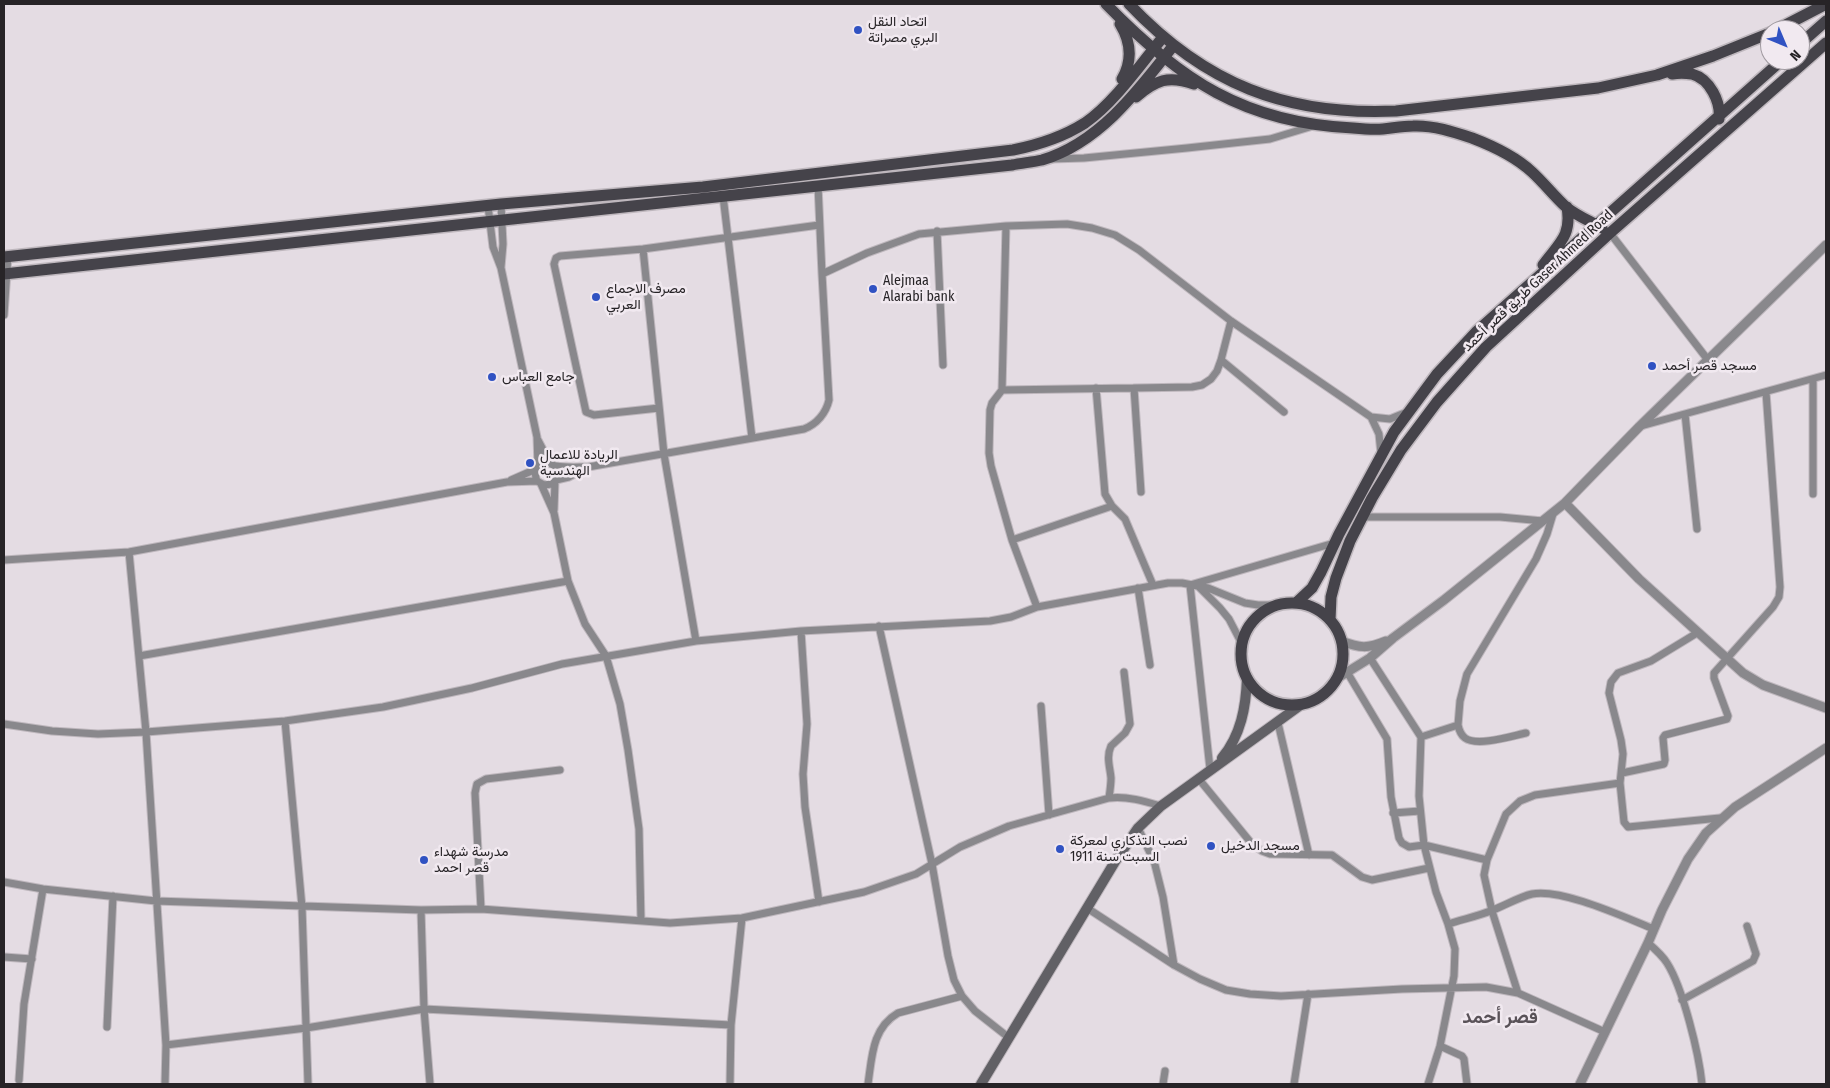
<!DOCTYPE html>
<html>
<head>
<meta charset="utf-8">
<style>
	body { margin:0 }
	#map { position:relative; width:1830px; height:1088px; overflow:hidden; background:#e4dce3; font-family:"Fira Sans Condensed",sans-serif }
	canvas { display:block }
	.frame { position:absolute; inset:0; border:5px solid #272427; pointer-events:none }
	.north { position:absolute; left:1760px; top:20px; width:50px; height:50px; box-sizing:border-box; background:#f1e9f0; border:1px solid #a09aa0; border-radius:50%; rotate:135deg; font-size:14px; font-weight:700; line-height:20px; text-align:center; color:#272427 }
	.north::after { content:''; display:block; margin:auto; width:18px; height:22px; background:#3052c2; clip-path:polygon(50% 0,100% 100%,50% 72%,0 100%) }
</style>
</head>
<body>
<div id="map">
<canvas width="1830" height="1088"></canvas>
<div class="frame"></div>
<div class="north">N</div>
</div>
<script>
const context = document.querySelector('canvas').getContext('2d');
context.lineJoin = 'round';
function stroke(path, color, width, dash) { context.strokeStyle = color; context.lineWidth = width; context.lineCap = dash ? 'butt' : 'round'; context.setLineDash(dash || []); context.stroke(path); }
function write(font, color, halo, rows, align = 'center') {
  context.font = font + ' "Fira Sans Condensed",Vazirmatn,sans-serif'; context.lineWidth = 5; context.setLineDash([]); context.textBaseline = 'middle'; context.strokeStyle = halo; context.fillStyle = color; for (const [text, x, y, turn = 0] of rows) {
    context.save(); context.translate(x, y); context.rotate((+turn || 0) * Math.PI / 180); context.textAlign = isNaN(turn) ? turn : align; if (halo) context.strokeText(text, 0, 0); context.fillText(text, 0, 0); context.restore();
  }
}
const minor = new Path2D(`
	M1051 159 1084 158 1187 148 1270 139 1313 126
	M818 185 822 274
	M723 196 752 438
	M501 204 503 244 501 267
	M488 206 493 247 501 268 537 437 538 466
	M937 231 943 365
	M1610 233 1708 360
	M643 249 664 454 696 641
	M4 315 8 256
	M1221 360 1284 412
	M1096 388 1105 494 1112 506 1125 519 1153 585
	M1134 388 1141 492
	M1002 390 1006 226
	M659 408 594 415 586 412 554 264 556 258 560 256 643 249 819 225
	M1685 414 1697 529
	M1371 417 1379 434 1381 454
	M1641 426 1826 375
	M538 440 550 463
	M555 466 558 476 552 484 544 485 537 481C533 472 538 460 549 463 552 464 554 466 556 466 566 468 578 467 588 467L804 429C817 424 826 413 829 400L822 274 867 253 919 234 1006 226 1067 224 1092 228 1115 235 1139 250 1231 321 1371 417 1390 419 1407 412
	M511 480 536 469
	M556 480 569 477 588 467
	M541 484 554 513 568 581 585 624 606 656 620 704 628 750 639 829 641 921
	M1813 494V379
	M554 510 555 481
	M1362 517H1500L1543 521
	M1012 540 1112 506
	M129 552 146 732 166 1045 165 1084
	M4 560 129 552 507 482 537 481
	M1199 587 1220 608 1229 619 1242 644
	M1138 588 1150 665
	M1037 607 1012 540 991 466 989 453 990 410 992 403 1002 390 1134 388 1192 387 1202 385 1211 379 1217 371 1221 360 1231 321
	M879 626 932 864 948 956 954 980 962 996 975 1011 1008 1037
	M801 631 807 724 803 774 805 807 819 902
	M139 656 568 581
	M1370 658 1421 737 1419 796 1424 845 1436 892 1448 924 1455 949 1454 976 1440 1046 1428 1084
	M1347 672 1387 739 1391 797 1399 838 1402 843 1409 847 1424 845 1487 860
	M1041 706 1049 815
	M285 721 302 907 308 1084
	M1278 723 1309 855
	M4 724 52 731 98 734 146 732 285 721 383 707 472 688 562 664 696 641 801 631 990 621 1011 617 1037 607 1168 583H1182L1208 588 1245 603 1258 605H1278
	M1458 725C1459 730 1461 735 1465 738 1477 747 1512 736 1526 733
	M1421 737 1458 725 1460 701 1467 674 1536 559 1547 534 1553 514
	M1210 769 1190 585 1334 543
	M1622 773 1664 764 1665 760 1663 738 1665 735 1727 719 1728 716 1714 678V673L1773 607 1779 597 1780 587 1766 392
	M1198 778 1252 844 1262 851 1270 854 1332 855 1362 877 1372 880 1429 868
	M1620 783 1624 822 1628 827 1720 818
	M1109 798C1110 791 1111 784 1111 778 1110 767 1106 757 1111 746L1125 733 1130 724 1124 672
	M1393 813 1420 811
	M1138 828 1154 861 1163 897 1174 965
	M4 882 43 889 156 901 421 910 481 909 670 923 742 918 864 892 916 874 960 847 1009 826 1109 798C1127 796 1144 801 1161 806
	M1087 908 1174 965 1200 979 1226 990 1250 994 1281 996 1402 989 1486 987 1518 993 1605 1032
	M481 909 475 793 477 784 486 779 560 770
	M421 910 424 1009 430 1084
	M1448 924C1463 919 1479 916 1493 910 1506 905 1519 897 1532 894 1562 888 1626 918 1654 929
	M1648 943C1655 949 1662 955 1667 963 1683 988 1699 1054 1702 1084
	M4 957 32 959
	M1518 993 1492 911 1484 875 1487 860 1506 814 1520 801 1535 795 1620 783 1623 754 1621 740 1609 693 1611 682 1618 673 1651 661 1697 633
	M1682 1000 1753 961 1756 954 1747 926
	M107 1027 113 896
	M166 1045 306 1028 424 1009 731 1025
	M1440 1046 1462 1056 1464 1059 1467 1084
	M19 1080 24 1004 43 889
	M730 1084 731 1025 742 918
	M868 1084C872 1057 872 1028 898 1013L962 996
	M1163 1084 1165 1071
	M1294 1084 1308 994`);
const tertiary = new Path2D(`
	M1565 503 1639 579 1743 673 1763 685 1826 708
	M1341 641C1360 648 1367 649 1386 641
	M1336 679 1370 658 1393 638 1444 600 1565 503 1639 427 1826 245
	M1580 1084 1648 943 1662 910 1688 859 1706 833 1735 807 1826 748`);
const secondary = new Path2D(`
	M1222 758C1241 735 1246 707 1247 678
	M981 1084 1116 860 1138 828 1161 806 1302 704`);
const primary = new Path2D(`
	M1106 4C1180 80 1244 123 1353 128 1363 129 1373 130 1383 129 1393 128 1403 126 1413 126 1433 125 1454 132 1472 138 1493 146 1516 157 1532 172 1544 183 1554 196 1566 207 1577 216 1590 221 1602 228
	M1129 4C1205 84 1286 116 1396 111L1598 88 1657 75 1713 56 1770 33
	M1120 24C1131 42 1133 60 1122 79
	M1776 30 1826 4
	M1800 44 1826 21
	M1672 74C1678 73 1685 73 1692 74 1710 79 1721 102 1719 119
	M1136 97C1156 80 1168 75 1194 84
	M4 257 501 204 703 187 1013 150C1038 145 1063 137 1085 123 1114 103 1141 64 1163 37
	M1543 265C1559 243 1572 236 1567 207
	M4 274 1012 165C1022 163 1033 162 1042 160 1099 143 1138 91 1173 46
	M1296 603 1312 588 1321 572 1339 534 1394 432 1437 374 1477 331 1782 60
	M1241 654a51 51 0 1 1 102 0a51 51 0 1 1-102 0Z
	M1330 620 1331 597 1336 578 1350 541 1372 498 1401 450 1437 402 1486 347 1610 233 1826 43`);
stroke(minor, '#beb7bd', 9);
stroke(tertiary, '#beb7bd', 11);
stroke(secondary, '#beb7bd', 12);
stroke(primary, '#beb7bd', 14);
stroke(minor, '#89888c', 7);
stroke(tertiary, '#89888c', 9);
stroke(secondary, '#616065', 10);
stroke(primary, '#45434a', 11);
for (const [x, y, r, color] of [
	[858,30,5,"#3052c2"],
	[873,289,5,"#3052c2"],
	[596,297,5,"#3052c2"],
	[1652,366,5,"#3052c2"],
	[492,377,5,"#3052c2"],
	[530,463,5,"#3052c2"],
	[1211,846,5,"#3052c2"],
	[1060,849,5,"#3052c2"],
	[424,860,5,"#3052c2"]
]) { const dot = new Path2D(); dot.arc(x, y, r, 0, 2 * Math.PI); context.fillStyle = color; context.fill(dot); stroke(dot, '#f1e9f0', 2); }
write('14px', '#272427', '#f1e9f0', [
	["اتحاد النقل",868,22],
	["البري مصراتة",868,38],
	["Alejmaa",883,281],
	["Alarabi bank",883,297],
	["مصرف الاجماع",606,289],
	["العربي",606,305],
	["مسجد قصر أحمد",1662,366],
	["جامع العباس",502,377],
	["الريادة للاعمال",540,455],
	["الهندسية",540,471],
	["نصب التذكاري لمعركة",1070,841],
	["السبت سنة 1911",1070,857],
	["مسجد الدخيل",1221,846],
	["مدرسة شهداء",434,852],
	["قصر احمد",434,868]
], 'left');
write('14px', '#272427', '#f1e9f0', [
	["طريق قصر أحمد Gaser Ahmed Road",1538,281,-43]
]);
write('bold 19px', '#595258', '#f1e9f0', [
	["قصر أحمد",1500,1018]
]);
</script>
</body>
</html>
